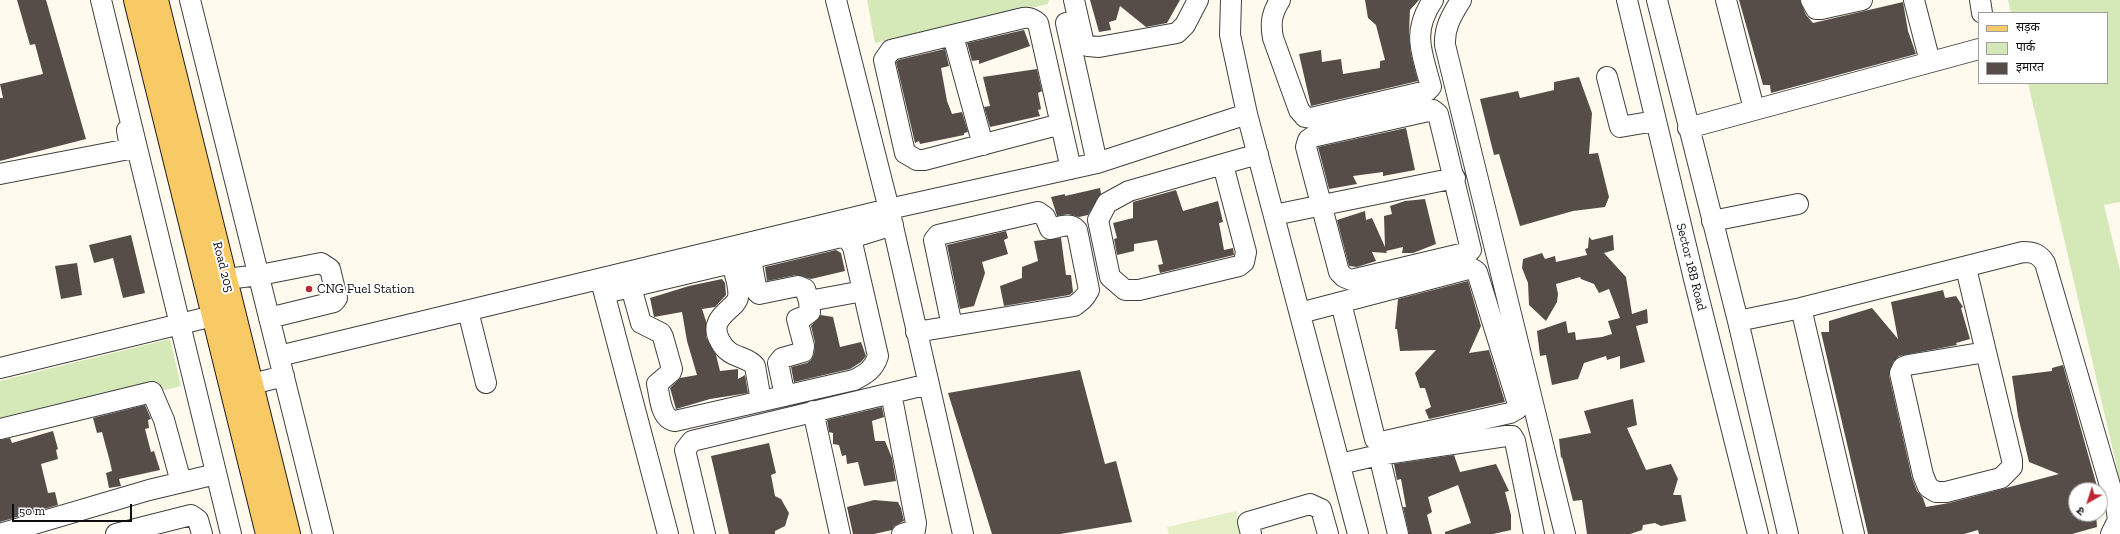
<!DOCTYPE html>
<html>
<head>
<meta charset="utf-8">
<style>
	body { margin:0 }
	#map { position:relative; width:2120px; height:534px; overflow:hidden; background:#fffaed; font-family:"Zilla Slab","Noto Sans Devanagari",serif }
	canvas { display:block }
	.legend { position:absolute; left:1978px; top:12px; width:130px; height:72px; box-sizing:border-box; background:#fff; border:1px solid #9e9e9e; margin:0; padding:5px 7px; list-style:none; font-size:12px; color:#0d0d0d }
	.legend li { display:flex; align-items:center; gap:8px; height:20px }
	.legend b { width:20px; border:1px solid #9e9e9e }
	.north { position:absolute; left:2068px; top:482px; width:40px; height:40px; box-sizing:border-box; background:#fff; border:1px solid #9e9e9e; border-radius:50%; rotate:219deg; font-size:11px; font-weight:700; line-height:16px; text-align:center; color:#0d0d0d }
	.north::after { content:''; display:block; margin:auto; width:14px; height:18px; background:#bc2637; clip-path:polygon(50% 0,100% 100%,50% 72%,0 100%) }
	.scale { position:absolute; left:12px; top:504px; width:120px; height:18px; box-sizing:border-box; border:2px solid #0d0d0d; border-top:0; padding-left:5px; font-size:12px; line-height:14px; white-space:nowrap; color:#0d0d0d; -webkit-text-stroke:3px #fff; paint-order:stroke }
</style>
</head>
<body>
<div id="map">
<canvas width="2120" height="534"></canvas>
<ul class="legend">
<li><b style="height:5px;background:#f8ca65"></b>सड़क</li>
<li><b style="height:11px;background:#d4e9b7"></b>पार्क</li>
<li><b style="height:11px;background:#564d49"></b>इमारत</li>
</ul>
<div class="north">उ</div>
<div class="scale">50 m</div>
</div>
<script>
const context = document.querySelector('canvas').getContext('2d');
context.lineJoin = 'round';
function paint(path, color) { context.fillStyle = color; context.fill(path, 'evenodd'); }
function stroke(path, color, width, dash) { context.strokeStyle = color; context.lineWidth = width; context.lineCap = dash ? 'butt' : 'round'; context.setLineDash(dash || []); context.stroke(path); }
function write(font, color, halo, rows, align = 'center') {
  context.font = font + ' "Zilla Slab",serif'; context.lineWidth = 4; context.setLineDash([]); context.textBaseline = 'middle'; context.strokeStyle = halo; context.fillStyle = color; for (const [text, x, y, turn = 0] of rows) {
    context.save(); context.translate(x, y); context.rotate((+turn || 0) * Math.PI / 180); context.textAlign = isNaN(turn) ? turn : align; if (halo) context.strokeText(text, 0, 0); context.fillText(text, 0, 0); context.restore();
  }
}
paint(new Path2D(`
	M867 0H1049L1048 4 875 43Z
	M2008 0H2120V202L2104 205 2120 271V481L2028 83H2107V13H2011Z
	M170 339 181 386 0 430V381Z`), '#d4e9b7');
paint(new Path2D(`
	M1236 511 1242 534H1169L1167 527Z`), '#e5f0c9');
paint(new Path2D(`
	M17 0H46L86 139 0 161V98H3L0 84 43 74 35 44 30 45Z
	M1090 0H1180L1167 23 1146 27 1120 6 1116 20 1109 22 1111 30 1099 32Z
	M1365 0H1419L1410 10 1409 33 1411 55 1418 81 1311 106 1299 54 1321 50 1322 62 1341 59 1343 74 1380 68V61L1385 60 1376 25 1368 18Z
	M1739 0H1800L1806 15 1813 23 1903 2 1908 31 1916 54 1771 93 1770 85H1763Z
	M1024 30 1030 46 979 64V60L972 61 967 43Z
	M945 49 949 66 941 68 947 101 952 114 962 112 968 132 964 133V135L920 144 919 141 915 143 896 62 898 60Z
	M1037 69 1042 91 1038 93 1041 109 1038 110 1040 116 990 127 984 107 990 106 983 77Z
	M1579 77 1592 113 1589 154 1598 153 1609 197 1605 207 1573 211 1520 226 1499 154 1494 155 1480 99 1518 91 1520 98 1554 90V82Z
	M1406 128 1415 170 1383 176V172L1353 176 1357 184 1329 189 1318 147Z
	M1100 188 1101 194 1088 215 1079 217 1068 214 1057 216 1051 197 1065 194V196Z
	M1176 190 1183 211 1218 201 1223 222 1219 223 1224 250 1233 248 1234 255 1160 273 1158 265 1163 264 1157 240 1134 244V251L1117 255 1114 239 1117 238 1113 223 1133 218V202Z
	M1425 199 1436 244 1413 253H1402L1403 247 1386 251 1387 253 1372 252 1376 261 1357 267 1349 266 1337 220 1365 211 1366 220 1372 218 1385 247 1384 216 1392 214 1390 206 1405 201Z
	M1006 231 1008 238 1004 240 1008 254 982 262 985 273 974 306 960 309 947 245Z
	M131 235 145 293 123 298 113 258 94 263 89 245Z
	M1613 235 1614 250 1604 253 1626 277 1632 314 1647 309 1648 323 1636 326 1645 362 1620 369V356L1607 360 1606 356 1584 363 1578 379 1552 385 1546 355 1540 356 1537 331 1566 321 1568 333 1575 332 1576 340 1602 337 1612 334 1608 321 1620 318 1609 289 1599 293 1594 284 1581 279 1580 277 1556 284 1558 294 1557 302 1546 321 1529 305 1528 283 1522 268 1523 259 1542 253 1545 259 1555 256 1556 262 1587 255 1585 249 1588 248 1589 237 1592 240Z
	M1061 238 1066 275H1071L1073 292 1069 295 1004 306 1000 286 1022 278V267L1038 261 1034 241Z
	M836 250 841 253 845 271 811 279 796 275 767 281 765 267Z
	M77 263 82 295 61 299 55 266Z
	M722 279 725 283 726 295 715 307 702 309 706 321V337L716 355 720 371 738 369V379L745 375 748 393 710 399 676 409 670 388 680 378 697 375 687 341 682 312 654 317 650 298 689 286Z
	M1468 281 1481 326 1469 353 1489 350 1505 402 1429 419 1425 410 1431 407 1425 388H1420L1415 373 1436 350 1400 351 1397 329H1395L1398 299Z
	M1943 290 1945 298 1956 296 1963 307 1961 308 1970 339 1956 343 1957 345 1899 356 1893 362 1889 375 1912 478 1917 491 1923 498 1926 507 1949 503 2059 474 2029 462 2018 416 2012 376 2052 371V368L2063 365 2098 490H2076V514H2096L2097 527 2072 534H1979L1978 530 1964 534H1868L1821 332H1829V321L1872 308 1898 339 1891 302Z
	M821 315 833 317 840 347 861 342 866 356 861 362 850 369 794 382 791 367 807 363 811 360 814 354 815 343 811 326Z
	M1080 370 1105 464 1116 461 1132 522 1060 534H992L948 393Z
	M1633 399 1637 425 1627 428 1646 470 1671 464 1678 479 1673 495H1681L1686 521 1661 526 1655 523 1643 525 1642 530 1630 534H1587L1582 500 1573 501 1562 457 1561 458 1559 439 1591 433 1584 411Z
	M145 405 151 419 148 420 149 428 145 429 151 452 154 451 160 470 119 479 121 486 109 488 106 473 112 471 110 462 102 432 97 433 93 418Z
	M882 407 884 417 872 421 875 441H885L892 458 896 481 864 486 858 462 847 464 846 455 842 456 839 445 833 444V433L829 432 827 420Z
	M53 431 58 449 56 450 58 459 41 464 48 493 55 492 58 505 0 522V440L10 438 12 443Z
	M769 443 776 473 771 475 775 496 781 499 789 513 785 526 775 531V534H729L711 456Z
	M1454 455 1460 472 1496 464 1509 491 1505 492 1511 515V530L1493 534H1445V532L1471 523 1458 485 1428 497 1432 512 1427 515 1432 534H1409L1403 507H1406L1401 479 1397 480 1394 464Z
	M874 500 898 502 901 508 904 521 894 526 892 530 874 534H853L847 507Z`), '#564d49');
const minor = new Path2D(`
	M101 0 231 534
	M190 0 323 534
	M836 0 889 209 963 534
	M1074 0 1084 44 1088 46 1099 47 1177 33 1185 25 1198 0
	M1231 0 1230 35 1247 114 1358 534
	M1280 0C1272 13 1270 22 1273 38L1299 110 1305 117 1311 118 1427 91 1431 87C1422 52 1411 33 1433 0
	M1461 0C1452 15 1444 27 1445 45L1565 534
	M1627 0 1694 279 1758 534
	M1657 0 1738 321 1788 534
	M1726 0 1754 109
	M1811 0 1816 9H1821L1862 0
	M1914 0 1930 62
	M1980 0 1982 13
	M1066 23 1097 163
	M953 36 983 145
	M1607 77 1620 127 1655 121
	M1433 110 1438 114 1471 250 1469 252 1351 280 1344 277 1339 272 1306 147 1308 140 1312 137Z
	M1061 124 924 160H917L905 153 884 60 891 50 1019 19C1027 17 1031 17 1038 23L1071 169
	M1688 128 1979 49
	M1223 165 1246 252 1244 262 1239 266 1139 290H1125L1110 277 1098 220 1107 203 1129 191 1258 154
	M0 174 129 149 130 147 127 130
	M1274 215 1455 178
	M1712 221 1798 204
	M848 239 893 225
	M751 259 757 292 759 294 798 286 805 289 809 301 863 291
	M732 263C734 273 740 287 738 297 737 309 706 317 720 341 729 359 746 355 755 366L761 401
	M1966 268 1986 352 1908 365 1903 367 1900 373 1923 475 1928 487 1936 492H1946L2001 478 2012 467V460L1986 352
	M226 279 260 275 321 263 330 269 337 298 334 302 269 318
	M601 281 668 534
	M605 293 841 237 848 239 853 247 878 356C874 369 866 374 854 380L675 421C660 419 660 396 657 384L671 372 672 369 663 337 661 333 641 323 631 287
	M1801 308 1854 534
	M468 311 486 383
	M1300 313 1468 269H1473L1477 272 1518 404 1517 409 1510 413 1381 442 1375 439 1341 303
	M1738 321 1801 308 2023 252C2034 252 2039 254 2045 263L2116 506 2118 520 2111 534
	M916 332 1074 306C1081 301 1085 298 1089 290L1077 230C1070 222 1060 227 1050 229L1045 217 1038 212 938 235 934 240 952 326
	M279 356 889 209 1097 163 1247 114
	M0 368 213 316
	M252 384 284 376
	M891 393 916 523 915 530 902 534
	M785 396 778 363 782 358 803 352 804 346 797 319 805 316 810 312 809 301
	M813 411 840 534
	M0 429 152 392 164 420 181 482
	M1379 455 1398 534
	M1340 464 1379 455 1506 436H1512L1515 441 1534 534
	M0 534 149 490 216 474
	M116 534 191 515 198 520 202 534
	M705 534 685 450 692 441 929 384
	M1251 534 1248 522 1310 504 1321 509 1328 534`);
const major = new Path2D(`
	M135 0 267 534
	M157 0 289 534`);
stroke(minor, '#404040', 22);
stroke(major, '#1e1e1e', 24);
stroke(minor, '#fff', 20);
stroke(major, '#f8ca65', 22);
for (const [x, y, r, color] of [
	[309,289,4,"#bc2637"]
]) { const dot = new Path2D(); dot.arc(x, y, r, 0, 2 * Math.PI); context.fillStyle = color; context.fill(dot); stroke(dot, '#fff', 1.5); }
write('13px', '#0d0d0d', '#fff', [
	["Road 205",223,267,76],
	["Sector 18B Road",1691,267,76]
]);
write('13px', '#0d0d0d', '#fff', [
	["CNG Fuel Station",317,289]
], 'left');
</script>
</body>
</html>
